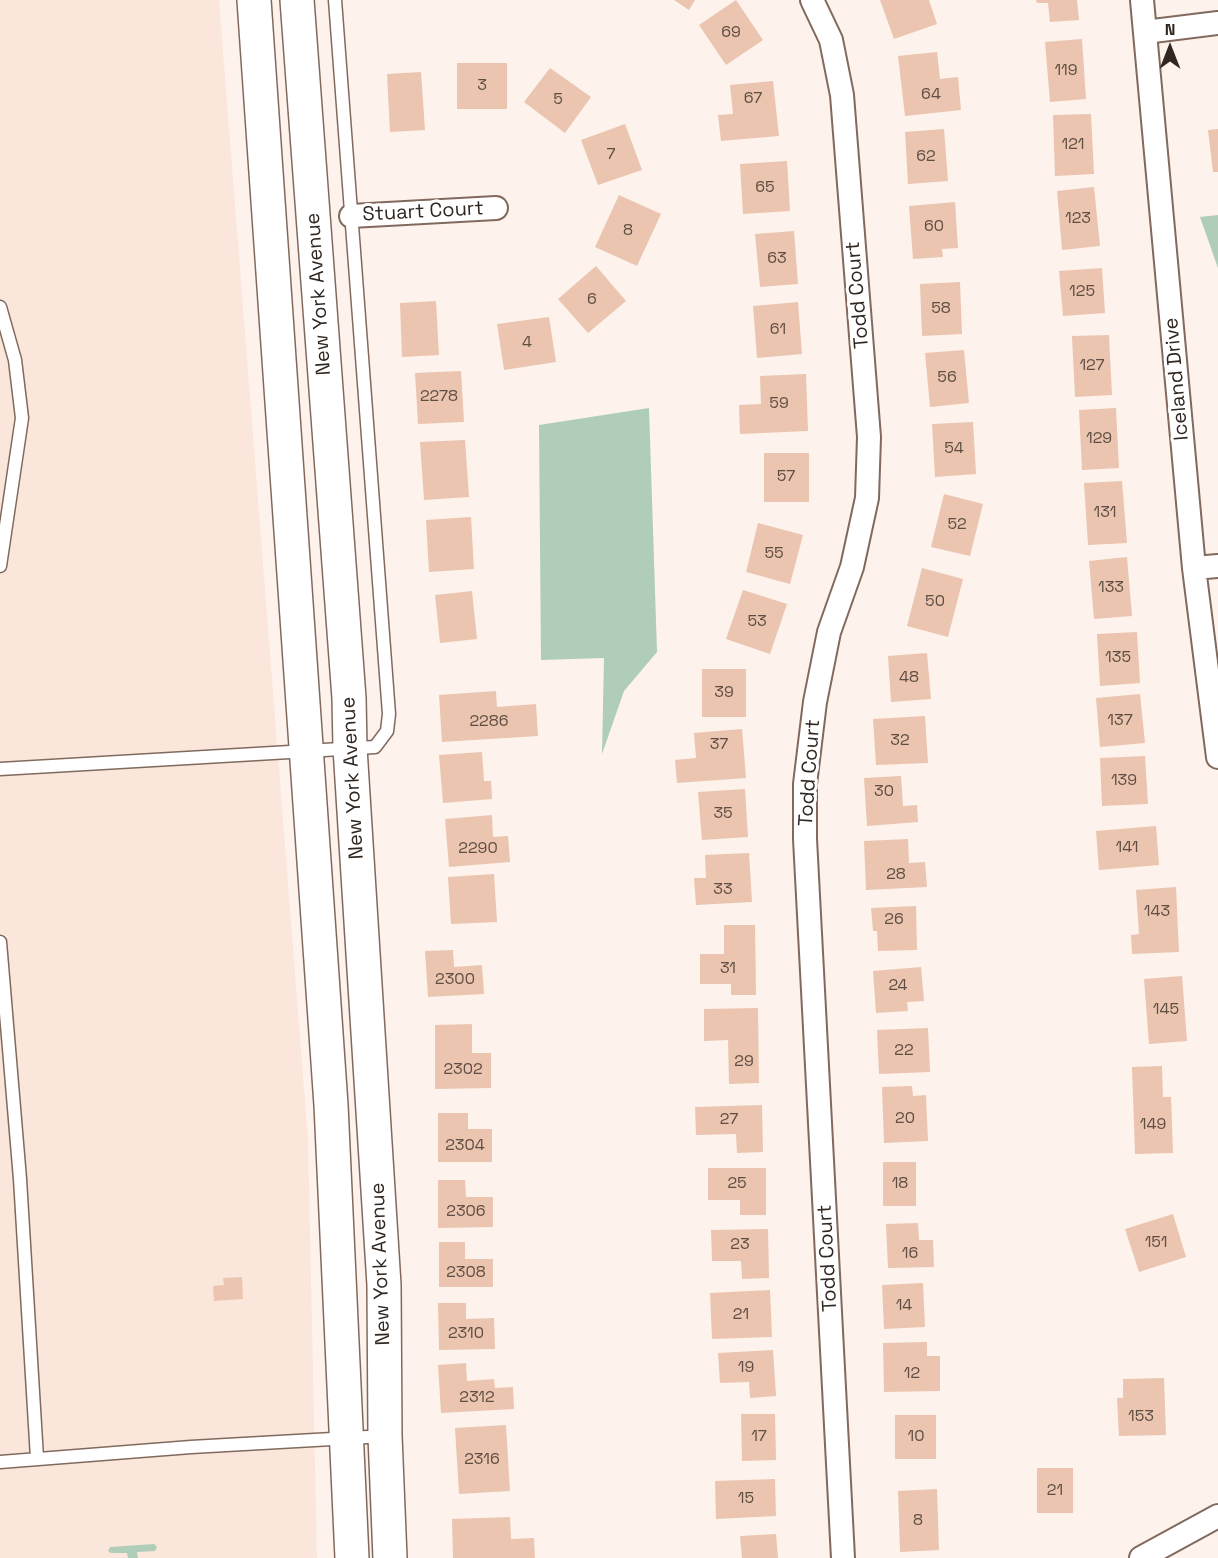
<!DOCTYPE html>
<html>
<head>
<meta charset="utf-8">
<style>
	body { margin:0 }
	#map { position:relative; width:1218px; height:1558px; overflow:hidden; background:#fdf2ec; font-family:"Space Grotesk",sans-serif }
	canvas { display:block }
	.north { position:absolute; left:1140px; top:18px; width:60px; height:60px; -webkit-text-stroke:4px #fff; paint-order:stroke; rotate:0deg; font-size:16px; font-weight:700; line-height:24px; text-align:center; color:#302721 }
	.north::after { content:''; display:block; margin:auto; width:21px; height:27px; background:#302721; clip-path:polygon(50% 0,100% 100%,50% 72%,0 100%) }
</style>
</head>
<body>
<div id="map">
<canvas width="1218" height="1558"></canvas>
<div class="north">N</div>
</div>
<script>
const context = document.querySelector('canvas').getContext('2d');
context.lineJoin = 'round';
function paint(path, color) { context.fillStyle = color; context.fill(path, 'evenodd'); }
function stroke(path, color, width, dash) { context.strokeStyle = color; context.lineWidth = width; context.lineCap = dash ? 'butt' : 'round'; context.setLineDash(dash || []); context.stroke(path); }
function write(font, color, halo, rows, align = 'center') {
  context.font = font + ' "Space Grotesk",sans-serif'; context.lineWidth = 6; context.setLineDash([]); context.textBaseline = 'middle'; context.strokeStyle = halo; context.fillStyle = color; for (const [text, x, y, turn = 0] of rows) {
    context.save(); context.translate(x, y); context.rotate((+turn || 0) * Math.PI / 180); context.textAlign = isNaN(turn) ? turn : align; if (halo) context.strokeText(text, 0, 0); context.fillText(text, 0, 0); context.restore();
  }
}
paint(new Path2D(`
	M0 0H219L308 1140 317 1558H0Z`), '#fbe6db');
paint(new Path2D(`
	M1218 215V268L1200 217Z
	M649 408 657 652 624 691 602 754 604 658 541 660 539 425Z
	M154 1544 157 1547 155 1551 137 1552 138 1558H128L127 1553H111L108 1551 110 1547Z`), '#afcdb8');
paint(new Path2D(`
	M674 0H695L689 10Z
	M736 0 763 40 726 65 699 25Z
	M880 0H929L937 24 894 39Z
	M1036 0H1077L1079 20 1050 22 1048 3H1037Z
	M1082 39 1086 99 1050 102 1045 42Z
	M937 52 940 79 958 77 961 110 905 116 898 56Z
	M457 63H507V109H457Z
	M550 68 591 97 565 133 524 102Z
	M421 72 425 130 390 132 387 74Z
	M773 81 779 136 721 141 718 115 733 114 730 85Z
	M1091 114 1094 174 1055 176 1053 115Z
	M625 124 642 170 598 185 581 140Z
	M944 129 948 181 908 184 905 132Z
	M1218 129V172H1213L1208 130Z
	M787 161 790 211 743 214 740 164Z
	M1094 187 1100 246 1062 250 1057 191Z
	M619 195 661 214 637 266 595 247Z
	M955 202 958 248 942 249 943 257 913 259 909 206Z
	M794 231 798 284 760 287 755 234Z
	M596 266 626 301 588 333 558 299Z
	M1102 268 1105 313 1063 316 1059 271Z
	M960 282 962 334 922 336 920 284Z
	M436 301 439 355 402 357 400 303Z
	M798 302 802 354 757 358 753 306Z
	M549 317 556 362 504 370 497 324Z
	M1109 335 1112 395 1075 397 1072 336Z
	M964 350 969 403 930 407 925 353Z
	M461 371 464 422 418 424 415 373Z
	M806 374 808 431 740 434 739 405 761 404 760 376Z
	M1116 408 1119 468 1082 470 1079 410Z
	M973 422 976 474 935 477 932 424Z
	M465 440 469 497 424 500 420 442Z
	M764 453H809V502H764Z
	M1122 481 1127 543 1088 545 1084 483Z
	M944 494 983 504 970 556 931 547Z
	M471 517 474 569 429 572 426 520Z
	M758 523 803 535 790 584 746 572Z
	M1127 557 1132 616 1094 619 1089 561Z
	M922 568 963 579 948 637 907 626Z
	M743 590 787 604 770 654 726 639Z
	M472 591 477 639 440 643 435 595Z
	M1137 632 1140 683 1100 686 1097 634Z
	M927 653 931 699 891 702 888 656Z
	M702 669H746V717H702Z
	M496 691 497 707 536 704 538 736 442 742 439 695Z
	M1140 694 1145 743 1100 747 1096 698Z
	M925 716 928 763 876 765 873 719Z
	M742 729 746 778 677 783 675 760 696 758 694 733Z
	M482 752 484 781H491L492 799 443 803 439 755Z
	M1145 756 1148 804 1102 806 1100 758Z
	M901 776 903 806 917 805 918 822 867 826 864 778Z
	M745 789 748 837 702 840 698 792Z
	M492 815 493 837 508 836 510 862 449 867 445 819Z
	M1156 826 1159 865 1099 870 1096 831Z
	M908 839 909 863 925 862 927 887 866 890 864 841Z
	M749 853 752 902 696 905 694 878H706L705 855Z
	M494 874 497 922 451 924 448 877Z
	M1176 887 1179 952 1132 954 1131 935 1139 934 1136 890Z
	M916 906 917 950 878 951 877 931H873L871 908Z
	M724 925H755L756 995H731V984H700V954H724Z
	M453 950 454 967 482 965 484 994 428 997 425 951Z
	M921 967 924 1001 907 1002 908 1011 876 1013 873 971Z
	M1182 976 1187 1041 1149 1044 1144 979Z
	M758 1008 759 1083 729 1084 728 1040 704 1041V1009Z
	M472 1024V1053H491V1088L435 1089V1025Z
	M928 1028 930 1072 879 1074 877 1030Z
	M1162 1066 1163 1097H1171L1173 1153 1135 1154 1132 1067Z
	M912 1086 913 1096 926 1095 928 1141 884 1143 882 1087Z
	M762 1105 763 1152 737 1153 736 1134 696 1135 695 1107Z
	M438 1113H468V1129H492V1162H438Z
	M883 1162H916V1206H883Z
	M708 1168H766V1215H740V1200H708Z
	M438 1180H465L466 1197H493V1227L438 1228Z
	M1173 1214 1186 1257 1139 1272 1125 1229Z
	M918 1223 919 1240H933L934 1267 888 1268 886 1224Z
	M768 1229 769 1278 742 1279 741 1261H712L711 1230Z
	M439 1242H465V1259H493V1287H439Z
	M242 1277 243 1299 214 1301 213 1286 224 1285 223 1278Z
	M923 1283 925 1327 884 1329 882 1285Z
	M770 1290 772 1337 712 1339 710 1293Z
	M438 1303H466V1319L494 1318 495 1349 439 1350Z
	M927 1342V1356H940V1391L884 1392 883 1343Z
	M773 1350 776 1396 750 1398 749 1382 720 1383 718 1353Z
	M466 1363 467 1381 494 1379 495 1388 513 1387 514 1409 441 1413 438 1365Z
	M1164 1378 1166 1435 1119 1436 1117 1398H1123V1379Z
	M741 1414H775L776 1460 742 1461Z
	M895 1415H936V1459H895Z
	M506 1425 510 1491 459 1494 455 1428Z
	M1037 1468H1073V1513H1037Z
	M775 1479 776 1516 716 1519 715 1481Z
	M937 1489 939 1550 900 1552 898 1491Z
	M510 1517 511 1539 534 1538 535 1558H453L452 1519Z
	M776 1534 778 1558H742L740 1536Z`), '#ebc5af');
const lane = new Path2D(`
	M0 307 15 360 22 418 0 566
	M0 769 375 747 387 731 389 714 335 0
	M0 942 20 1179 37 1458
	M0 1462 191 1447 385 1436`);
const street = new Path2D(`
	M812 0 831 40 842 95 869 437 867 498 852 567 829 632 815 702 805 784V839L843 1558
	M1142 0 1194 568 1218 757
	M1145 32 1218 23
	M351 216 496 208
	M1194 568 1218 566
	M1141 1558 1218 1516`);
const secondary = new Path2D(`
	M254 0 331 1105 352 1558
	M297 0 349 698 350 748 384 1285 385 1436 390 1558`);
stroke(lane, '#816a5d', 15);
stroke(street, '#816a5d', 26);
stroke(secondary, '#816a5d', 36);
stroke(lane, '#fff', 12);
stroke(street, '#fff', 22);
stroke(secondary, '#fff', 33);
write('16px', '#5f4e44', null, [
	["69",731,33],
	["119",1066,71],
	["3",482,86],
	["64",931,95],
	["67",753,99],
	["5",558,100],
	["121",1073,145],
	["7",611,155],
	["62",926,157],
	["65",765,188],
	["123",1078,219],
	["60",934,227],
	["8",628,231],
	["63",777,259],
	["125",1082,292],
	["6",592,300],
	["58",941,309],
	["61",778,330],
	["4",527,343],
	["127",1092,366],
	["56",947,378],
	["2278",439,397],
	["59",779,404],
	["129",1099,439],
	["54",954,449],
	["57",786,477],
	["131",1105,513],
	["52",957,525],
	["55",774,554],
	["133",1111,588],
	["50",935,602],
	["53",757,622],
	["135",1118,658],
	["48",909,678],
	["39",724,693],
	["137",1120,721],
	["2286",489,722],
	["32",900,741],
	["37",719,745],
	["139",1124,781],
	["30",884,792],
	["35",723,814],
	["141",1127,848],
	["2290",478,849],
	["28",896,875],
	["33",723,890],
	["143",1157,912],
	["26",894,920],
	["31",728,969],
	["2300",455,980],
	["24",898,986],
	["145",1166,1010],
	["22",904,1051],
	["29",744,1062],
	["2302",463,1070],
	["20",905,1119],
	["27",729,1120],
	["149",1153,1125],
	["2304",465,1146],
	["25",737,1184],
	["18",900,1184],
	["2306",466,1212],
	["151",1156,1243],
	["23",740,1245],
	["16",910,1254],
	["2308",466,1273],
	["14",904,1306],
	["21",741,1315],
	["2310",466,1334],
	["19",746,1368],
	["12",912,1374],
	["2312",477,1398],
	["153",1141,1417],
	["17",759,1437],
	["10",916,1437],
	["2316",482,1460],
	["21",1055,1491],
	["15",746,1499],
	["8",918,1521]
]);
write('20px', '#302721', '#fff', [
	["Stuart Court",423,212,-3],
	["New York Avenue",319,294,-94],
	["Todd Court",858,295,-95],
	["Iceland Drive",1177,379,-95],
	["Todd Court",810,773,-86],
	["New York Avenue",353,778,-93],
	["Todd Court",828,1258,-93],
	["New York Avenue",381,1264,-92]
]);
</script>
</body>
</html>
